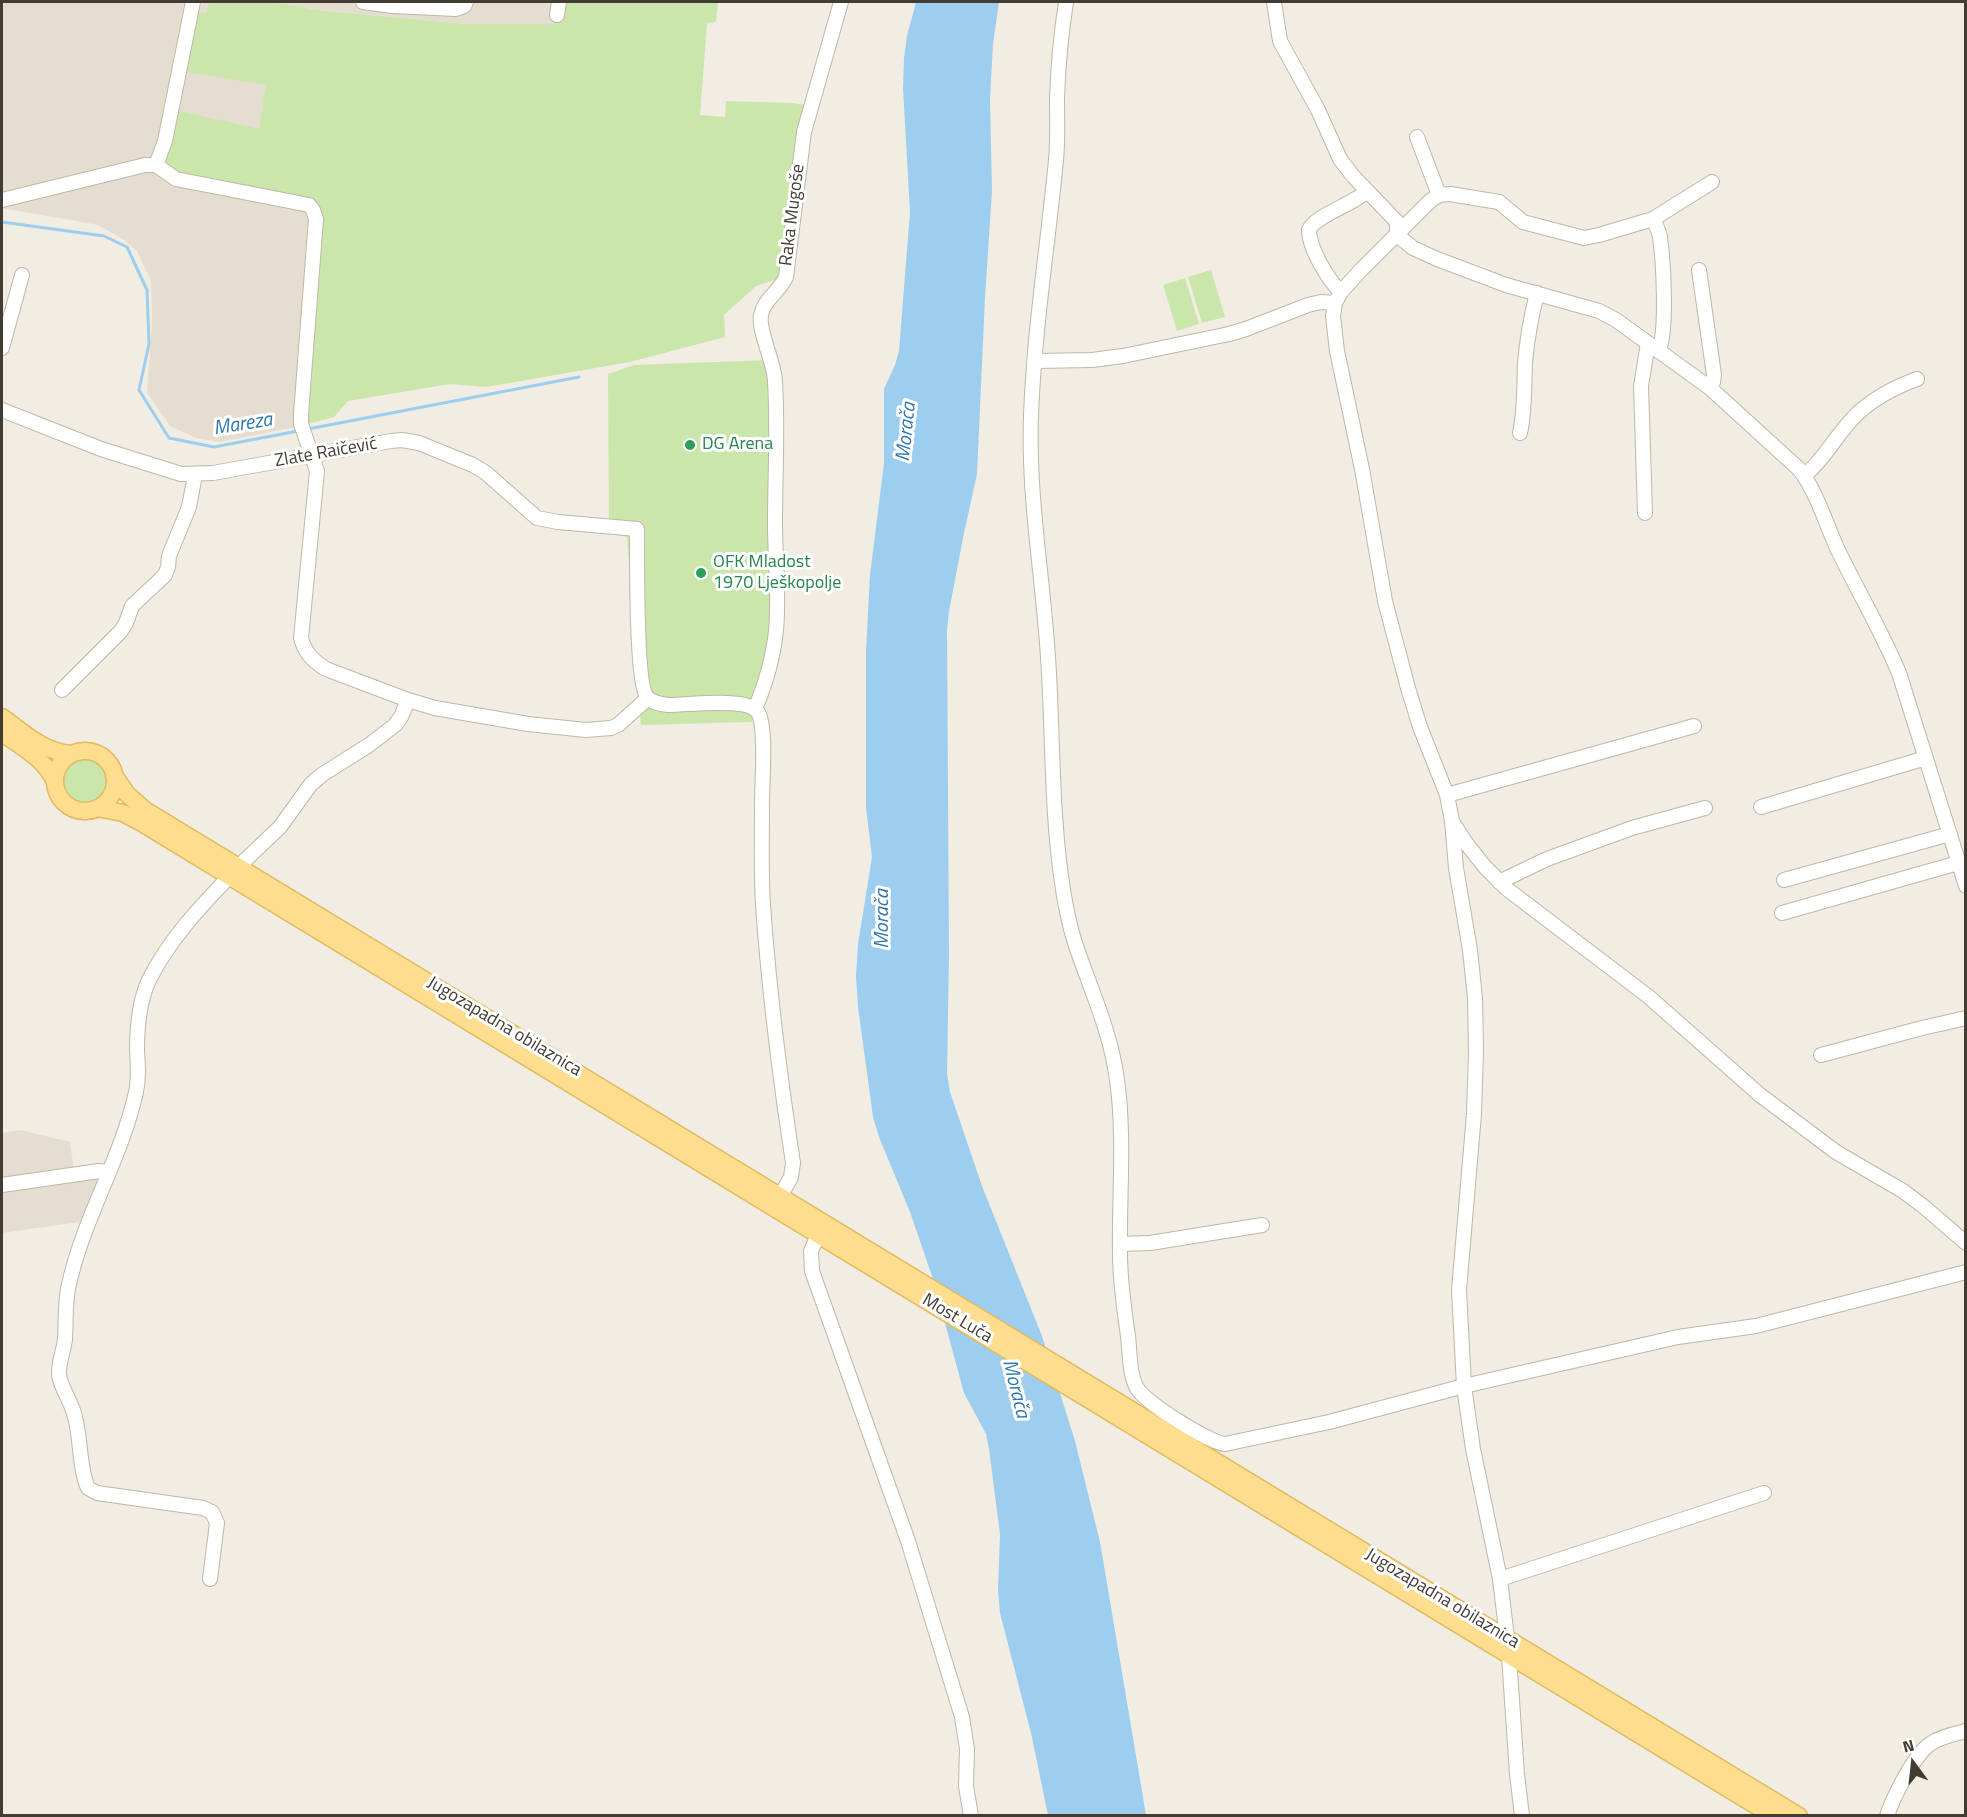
<!DOCTYPE html>
<html>
<head>
<meta charset="utf-8">
<style>
	body { margin:0 }
	#map { position:relative; width:1967px; height:1817px; overflow:hidden; background:#f1ede2; font-family:"Titillium Web",sans-serif }
	canvas { display:block }
	.frame { position:absolute; inset:0; border:3px solid #423c33; pointer-events:none }
	.north { position:absolute; left:1883px; top:1733px; width:60px; height:60px; -webkit-text-stroke:4px #fff; paint-order:stroke; rotate:345deg; font-size:16px; font-weight:700; line-height:24px; text-align:center; color:#423c33 }
	.north::after { content:''; display:block; margin:auto; width:21px; height:27px; background:#423c33; clip-path:polygon(50% 0,100% 100%,50% 72%,0 100%) }
</style>
</head>
<body>
<div id="map">
<canvas width="1967" height="1817"></canvas>
<div class="frame"></div>
<div class="north">N</div>
</div>
<script>
const context = document.querySelector('canvas').getContext('2d');
context.lineJoin = 'round';
function paint(path, color) { context.fillStyle = color; context.fill(path, 'evenodd'); }
function stroke(path, color, width, dash) { context.strokeStyle = color; context.lineWidth = width; context.lineCap = dash ? 'butt' : 'round'; context.setLineDash(dash || []); context.stroke(path); }
function write(font, color, halo, rows, align = 'center') {
  context.font = font + ' "Titillium Web",sans-serif'; context.lineWidth = 6; context.setLineDash([]); context.textBaseline = 'middle'; context.strokeStyle = halo; context.fillStyle = color; for (const [text, x, y, turn = 0] of rows) {
    context.save(); context.translate(x, y); context.rotate((+turn || 0) * Math.PI / 180); context.textAlign = isNaN(turn) ? turn : align; if (halo) context.strokeText(text, 0, 0); context.fillText(text, 0, 0); context.restore();
  }
}
paint(new Path2D(`
	M2 2H209L206 13 267 85 259 130 167 108 154 173 163 177 306 207 310 219 296 427 220 442 196 438 170 426 147 393 152 321 151 281 137 251 123 239 98 225 2 208Z
	M272 2H558L554 24H467L325 11Z
	M21 1130 70 1142 74 1170 110 1164 87 1221 2 1233V1133Z`), '#e5ded0');
paint(new Path2D(`
	M209 2H272L325 11 467 24H554L558 2H718L716 22 707 23 700 115 725 117 726 101 792 103 812 106 786 276 756 286 724 315 725 337 630 362 486 387 450 384 348 401 334 417 304 425 315 205 177 174 163 164 176 110 259 129 266 85 183 71 195 12 206 13Z
	M1211 270 1225 317 1202 323 1188 277Z
	M1185 278 1199 324 1177 331 1163 285Z
	M769 360 774 609 752 722 641 725 627 537 609 533 608 374 634 365Z
	M64 781a22 22 0 1 1 44 0a22 22 0 1 1-44 0Z`), '#cbe6aa');
paint(new Path2D(`
	M916 2H999L993 44 990 99 992 191 985 297 977 474 964 533 949 611 947 630 949 954 947 1074 950 1092 982 1186 1042 1336 1075 1441 1100 1542 1146 1815H1048L1031 1733 1000 1613 998 1590 1000 1534 989 1449 986 1434 964 1393 933 1279 910 1212 879 1137 873 1117 858 1007 856 976 858 944 872 857 866 808V651L870 575 884 463V389L895 365 899 351 910 212 903 88 904 58 907 36Z`), '#9dceef');
stroke(new Path2D(`
	M2 222 104 236 127 247 147 290 149 344 139 390 169 438 214 447 298 431
	M308 429 579 377`), '#9dceef', 3);
const minor = new Path2D(`
	M363 2 393 6 456 9 464 6 466 2
	M1066 2C1061 34 1058 67 1057 99 1057 120 1058 140 1056 160 1048 245 1034 330 1031 416 1028 497 1043 577 1048 657 1053 730 1051 803 1061 876 1064 898 1068 921 1075 943 1090 988 1111 1032 1117 1080 1125 1138 1119 1195 1120 1253 1120 1281 1124 1309 1128 1336 1130 1352 1129 1374 1137 1388 1144 1402 1210 1443 1225 1444L1329 1422 1464 1386 1678 1337 1756 1326 1966 1272
	M1274 2 1280 41 1318 110 1340 159 1353 176 1397 222V235
	M557 15 559 2
	M1417 137 1439 195
	M156 165 165 141 193 2
	M2 200 145 165H156L176 179 309 205 313 210 316 219 301 414V424L317 471 301 638C305 653 313 661 326 669L408 700 435 708 528 724 586 730 611 728 618 725 648 698
	M1653 219C1656 225 1659 231 1660 237 1663 258 1668 334 1658 351
	M1397 235 1413 248 1437 259 1506 285 1599 311 1616 320 1710 388 1799 469C1816 490 1826 524 1837 548 1857 590 1881 630 1899 673L1966 886
	M1699 270 1714 375 1713 382 1710 388
	M1341 292C1328 280 1309 248 1309 230 1314 216 1354 204 1367 191
	M2 348 22 275
	M1035 361 1092 360 1123 356 1229 334 1246 329 1308 305 1321 302 1335 303
	M2 410 101 449 181 474 213 473 391 441 402 440 419 443 473 465 486 473 537 518 558 522 637 529C637 554 636 684 647 697 652 703 661 704 668 705 687 705 746 697 757 711 768 724 761 790 762 810 762 842 761 874 763 905 769 991 780 1078 793 1163L791 1177 781 1195
	M1520 433C1525 411 1524 386 1525 363 1527 339 1531 317 1537 293
	M1804 476C1825 459 1837 433 1857 414 1874 398 1895 387 1917 379
	M1645 513 1641 386 1648 343
	M62 690 121 631 126 623 132 606 165 575 168 567 169 556 189 507 195 475
	M755 709C768 678 777 644 777 611 778 582 775 553 775 524 775 476 778 429 775 381 774 361 758 331 761 315 764 299 780 291 786 277L804 132 841 2
	M1447 795 1694 726
	M1761 807 1926 758
	M1453 823 1466 843 1485 867 1507 889 1649 997 1760 1095 1836 1152 1903 1191 1923 1206 1966 1243
	M239 866 280 827 311 784 323 774 369 745 395 725 401 717 408 700
	M1784 880 1950 834
	M1499 882 1547 859 1632 828 1705 808
	M1782 913 1958 863
	M1821 1055 1922 1028 1966 1018
	M2 1185 99 1171 109 1172
	M818 1235 811 1251 812 1271 908 1541 962 1717 967 1749 966 1786 971 1816
	M1120 1244 1150 1243 1262 1225
	M210 1579 217 1523 212 1512 203 1508 97 1493 88 1488C79 1468 81 1439 75 1417 72 1402 61 1389 59 1375 58 1363 64 1350 65 1339 66 1322 65 1305 68 1289 82 1220 121 1160 136 1092 139 1078 138 1065 137 1051 137 1028 139 1001 149 980 169 940 199 908 230 876
	M1500 1579 1764 1493
	M1507 1638 1500 1579 1473 1449 1464 1386 1459 1290 1474 1114 1476 1051 1475 998 1470 950 1456 868 1452 821 1447 795 1420 727 1408 688 1385 601 1362 469 1337 351 1333 316 1335 303 1341 292 1360 271 1430 201 1439 195 1450 194 1499 202 1523 222 1584 238 1599 235 1653 219 1712 182
	M1509 1656 1517 1774 1522 1816
	M1887 1816C1893 1797 1915 1754 1930 1744 1940 1737 1954 1734 1966 1731`);
const major = new Path2D(`
	M2 717C23 732 43 752 71 754
	M2 733C21 746 45 759 55 782
	M55 781a30 30 0 1 1 60 0a30 30 0 1 1-60 0Z
	M114 775 127 794 145 810 1799 1816
	M97 808 123 813 140 822 1773 1816`);
stroke(minor, '#bfb7a8', 16);
stroke(major, '#e2ba5f', 19);
stroke(minor, '#fff', 14);
stroke(major, '#fdde8f', 16);
for (const [x, y, r, color] of [
	[690,445,6,"#2e9e5b"],
	[701,573,6,"#2e9e5b"]
]) { const dot = new Path2D(); dot.arc(x, y, r, 0, 2 * Math.PI); context.fillStyle = color; context.fill(dot); stroke(dot, '#fff', 2); }
write('18px', '#423c33', '#fff', [
	["Raka Mugoše",793,215,-83],
	["Zlate Raičević",326,453,-10],
	["Jugozapadna obilaznica",504,1027,31],
	["Most Luča",957,1319,31],
	["Jugozapadna obilaznica",1442,1599,31]
]);
write('18px', '#27864d', '#fff', [
	["DG Arena",702,445],
	["OFK Mladost",713,563],
	["1970 Lješkopolje",713,584]
], 'left');
write('italic 20px', '#2e77ac', '#fff', [
	["Mareza",243,425,-9],
	["Morača",907,432,-84],
	["Morača",883,919,-90],
	["Morača",1015,1389,76]
]);
</script>
</body>
</html>
